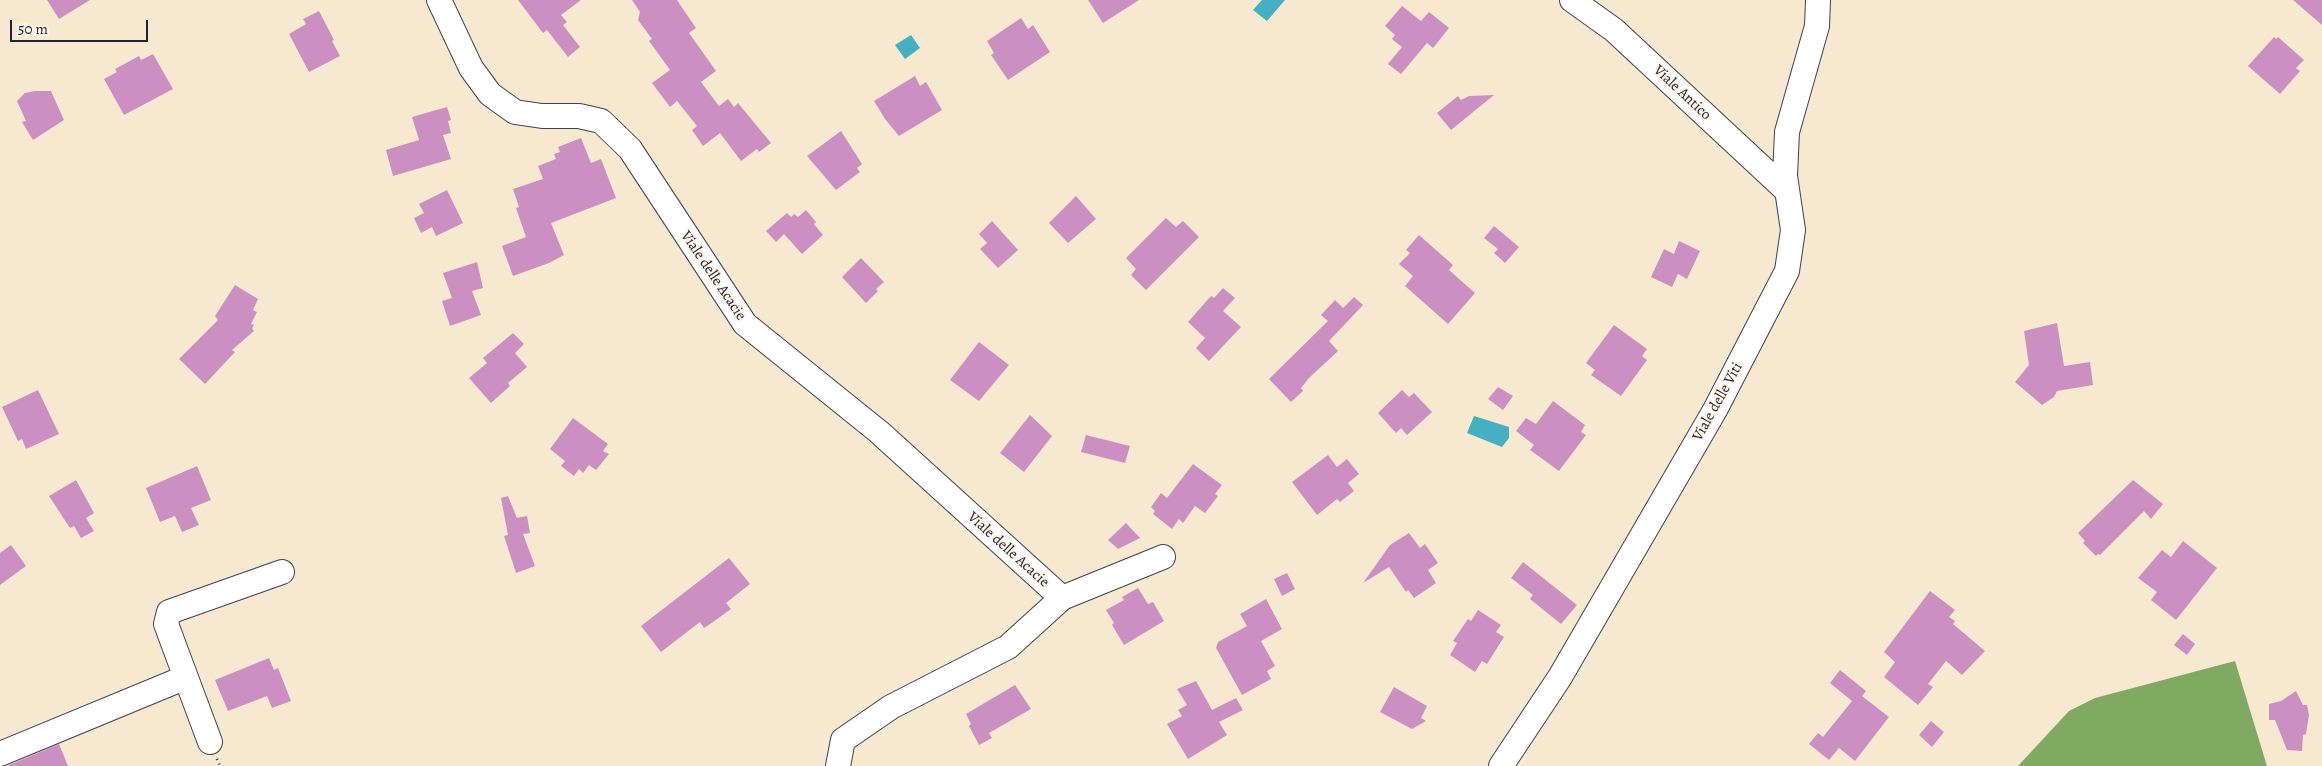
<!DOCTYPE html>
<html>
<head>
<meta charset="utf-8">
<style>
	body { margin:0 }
	#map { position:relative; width:2322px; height:766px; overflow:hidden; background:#f6e9cf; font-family:Alegreya,serif }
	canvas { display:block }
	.scale { position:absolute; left:10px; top:20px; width:138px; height:22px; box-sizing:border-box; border:2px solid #22223b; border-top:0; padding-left:6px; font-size:15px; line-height:18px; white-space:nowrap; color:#22223b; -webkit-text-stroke:4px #fcf5e5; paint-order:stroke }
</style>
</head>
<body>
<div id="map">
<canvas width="2322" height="766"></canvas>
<div class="scale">50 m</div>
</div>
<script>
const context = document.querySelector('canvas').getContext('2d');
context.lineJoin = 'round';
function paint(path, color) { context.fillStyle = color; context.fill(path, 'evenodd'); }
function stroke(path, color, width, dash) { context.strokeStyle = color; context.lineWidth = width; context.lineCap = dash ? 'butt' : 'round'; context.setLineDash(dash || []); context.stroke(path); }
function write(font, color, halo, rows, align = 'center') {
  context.font = font + ' Alegreya,serif'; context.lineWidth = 4; context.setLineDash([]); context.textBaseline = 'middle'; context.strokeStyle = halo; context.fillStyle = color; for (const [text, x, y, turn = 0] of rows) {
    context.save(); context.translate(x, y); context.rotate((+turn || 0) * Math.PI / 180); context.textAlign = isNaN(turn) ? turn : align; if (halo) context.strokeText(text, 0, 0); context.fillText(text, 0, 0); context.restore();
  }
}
paint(new Path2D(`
	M2235 661 2267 766H2018L2069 711 2095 698Z`), '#80aa61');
paint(new Path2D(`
	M1262 0H1285L1267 21 1253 10Z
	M911 35 920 48 905 59 895 45Z
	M1474 416 1509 427V438L1502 447 1467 433Z`), '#44b0c2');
paint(new Path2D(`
	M47 0H90L59 19Z
	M518 0H581L561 15 567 22 563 25 580 47 568 57 547 30 543 33Z
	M632 0H677L696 28 689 33 716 71 701 82 719 106 728 99 734 107 738 103 771 143 759 152 757 149 741 161 720 133 703 146 692 130 697 126 677 101 670 107 652 83 670 70 649 41 652 39 638 20 640 12Z
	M1088 0H1139L1103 23Z
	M2293 0H2322V25Z
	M1402 6 1421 21 1429 12 1449 28 1433 48 1427 43 1401 74 1388 64 1402 47 1392 39 1395 35 1385 26Z
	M319 11 334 40 332 41 340 56 309 72 289 34 306 24 303 19Z
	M1021 18 1028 29 1033 25 1050 52 1008 80 991 55 994 53 987 41Z
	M2274 37 2276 39 2278 37 2304 60 2296 68 2300 71 2280 94 2248 66Z
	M153 54 173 89 124 115 104 79 117 72 115 69 139 56 141 60Z
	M915 76 920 86 926 82 942 110 899 136 885 119 874 101Z
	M35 91H51L64 120 33 140 22 122 26 121 17 101 25 93Z
	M1494 95 1451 130 1437 113 1458 96 1461 100 1469 96Z
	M447 107 451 120 448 121 451 133 443 135 451 159 393 176 386 150 419 140 412 117Z
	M841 131 862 164 857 168 860 172 836 190 807 156Z
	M581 138 591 163 601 159 616 198 551 223 564 255 549 263 513 276 502 246 526 237 516 208 519 207 513 189 543 179 538 166 556 159 554 154 560 152 558 147Z
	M447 190 463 223 436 236 432 227 421 233 414 218 424 213 419 204Z
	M1076 196 1096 219 1068 243 1049 223Z
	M806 210 816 222 814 224 823 235 802 254 784 234 776 242 766 231 787 213 791 217 794 214 798 217Z
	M1166 218 1176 227 1183 221 1199 237 1146 290 1131 275 1136 269 1126 258Z
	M992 221 1018 250 998 268 980 249 987 243 979 234Z
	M1494 226 1519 247 1505 263 1494 253 1498 249 1484 238Z
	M1419 235 1453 265 1449 270 1475 293 1448 324 1405 286 1413 276 1399 264 1410 253 1406 250Z
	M1679 241 1700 251 1687 279 1678 274 1672 287 1651 277 1664 249 1674 254Z
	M861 258 884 282 876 289 878 291 866 303 842 277Z
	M477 262 483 288 472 291 481 315 450 326 442 301 452 298 443 273Z
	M235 285 258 299 253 310 257 312 251 324 254 325 252 328 254 331 232 350 235 352 205 384 179 359 218 320 215 316Z
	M1223 288 1235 298 1223 311 1241 327 1209 361 1196 348 1205 338 1188 322 1211 296 1214 298Z
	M1354 297 1363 305 1329 341 1338 351 1309 378 1301 388 1303 391 1291 402 1269 379 1328 321 1321 315 1335 300 1343 308Z
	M2057 323 2064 366 2090 362 2093 385 2057 391 2054 397 2042 405 2015 382 2029 365 2024 331Z
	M1614 325 1647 349 1642 356 1647 360 1621 396 1591 375 1595 370 1586 363Z
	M513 333 524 344 515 353 527 367 508 383 510 386 491 403 469 378 487 363 483 358Z
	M979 342 1009 365 979 401 950 380Z
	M1498 387 1513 396 1503 410 1488 399Z
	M38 390 59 434 26 449 22 439 18 441 2 407Z
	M1402 390 1409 397 1414 393 1432 412 1407 435 1401 428 1396 433 1378 413Z
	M1553 401 1585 425 1581 432 1586 435 1559 471 1530 450 1534 445 1516 431 1526 418 1536 424Z
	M1030 415 1052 436 1024 472 1000 453Z
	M573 418 608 444 603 451 609 454 596 470 589 465 583 473 579 469 574 476 561 466 565 461 550 449Z
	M1086 435 1130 446 1125 463 1081 452Z
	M1328 455 1337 467 1347 459 1359 474 1348 483 1354 491 1340 502 1337 499 1317 515 1292 482Z
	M1193 464 1222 485 1215 494 1218 496 1205 513 1195 506 1183 523 1179 519 1172 529 1153 514 1155 511 1151 507 1161 493 1167 498Z
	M197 466 211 500 191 508 199 525 182 532 175 516 160 522 146 488Z
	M76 480 94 513 86 518 94 531 81 538 74 526 70 528 49 496Z
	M2133 480 2163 504 2151 519 2144 511 2100 555 2098 554 2096 556 2083 543 2085 541 2078 533Z
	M508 496 517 518 527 516 530 533 523 534 535 566 516 573 504 536 508 535 501 498Z
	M1126 523 1140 538 1118 549 1108 540Z
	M1409 533 1420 548 1425 544 1438 563 1428 570 1436 583 1414 598 1408 590 1406 592 1389 567 1363 583 1390 545Z
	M2183 541 2217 568 2176 620 2151 600 2157 592 2138 578 2162 550 2171 557Z
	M11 545 26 566 0 585V553Z
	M729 558 750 584 726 603 731 609 713 622 704 628 700 622 661 652 641 626Z
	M1523 562 1577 605 1561 624 1530 599 1533 595 1511 578Z
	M1287 573 1295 589 1282 596 1274 579Z
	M1138 588 1148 604 1153 602 1164 621 1124 645 1112 625 1114 623 1106 610 1124 600 1122 597Z
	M1930 591 1955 610 1949 617 1955 621 1953 624 1985 651 1962 675 1946 661 1928 684 1933 687 1918 705 1884 677 1895 662 1884 652Z
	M1266 599 1282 629 1261 641 1275 666 1267 671 1271 679 1242 695 1216 648 1218 642 1247 626 1240 614Z
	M1478 610 1501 625 1496 632 1504 637 1487 664 1482 661 1475 672 1450 655 1457 643 1453 641 1468 619 1471 621Z
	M2183 634 2195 644 2187 655 2174 645Z
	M269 658 274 670 278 668 291 701 272 708 267 696 228 711 215 680Z
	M1840 670 1866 691 1862 696 1889 717 1855 761 1839 748 1829 760 1809 744 1818 733 1823 737 1852 701 1830 683Z
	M1196 681 1212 710 1236 698 1243 710 1219 722 1227 735 1188 759 1167 724 1182 716 1178 710 1187 705 1177 689Z
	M1015 685 1031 709 989 733 992 738 979 745 969 726 971 724 966 714Z
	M1394 687 1427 706 1421 718 1426 721 1412 729 1380 712Z
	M2296 691 2303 705H2307L2309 715 2306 734 2303 735 2302 751 2287 750 2275 720H2269V704L2281 701Z
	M1931 721 1944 732 1932 747 1919 735Z
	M59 744 68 766H7Z`), '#cb90c1');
const minor = new Path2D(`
	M439 0 471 68 490 94 515 112 542 116H579L601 121 630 149 745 324 879 432 1062 598
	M1572 0 1614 30 1787 191
	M210 742 166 624 169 612 282 572
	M0 754 184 678
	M838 766 843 740 891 707 1008 647 1062 598 1163 557
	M1501 766 1560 677 1715 410 1787 271 1793 230 1785 176 1787 132 1817 26 1818 0`);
stroke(minor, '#424051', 26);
stroke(new Path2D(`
	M217 759 220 766`), '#424051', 3, [1, 4]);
stroke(minor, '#fff', 24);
write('15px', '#22223b', '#fcf5e5', [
	["Viale Antico",1682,93,43],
	["Viale delle Acacie",713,276,56],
	["Viale delle Viti",1718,402,-61],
	["Viale delle Acacie",1008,550,42]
]);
</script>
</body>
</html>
